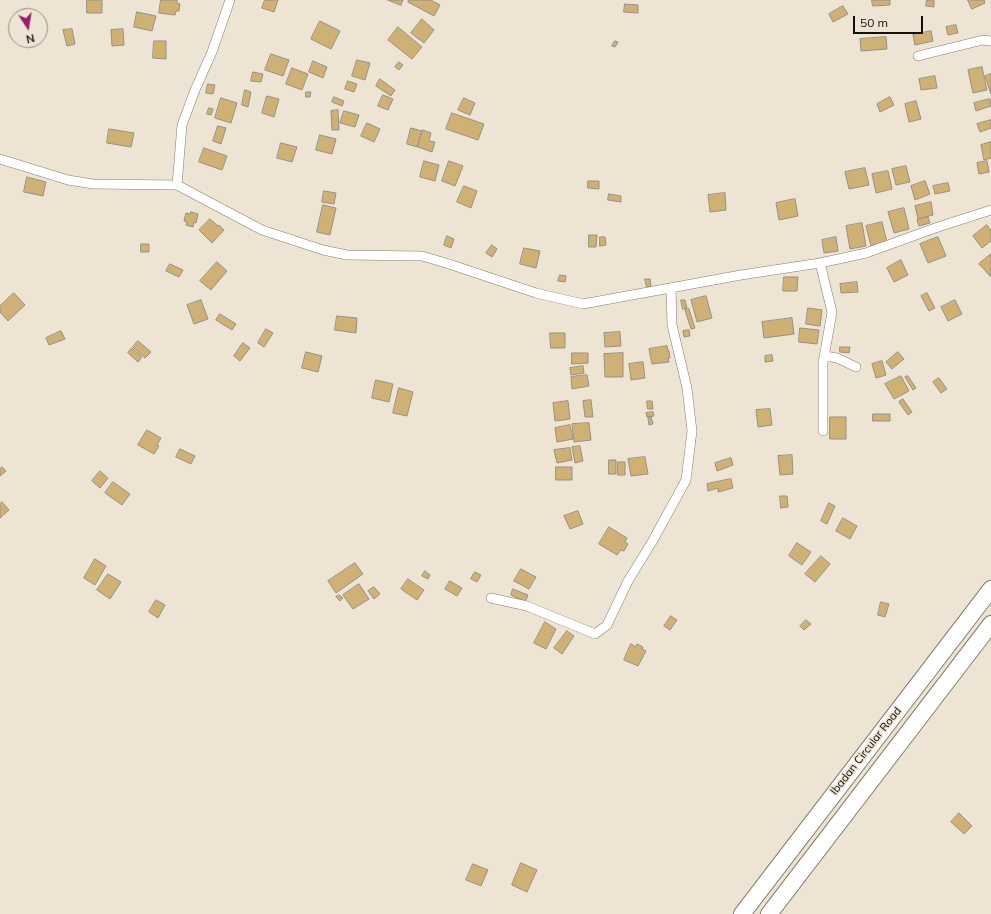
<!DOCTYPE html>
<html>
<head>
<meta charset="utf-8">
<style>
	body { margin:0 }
	#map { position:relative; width:991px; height:914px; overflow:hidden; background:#ede4d3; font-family:Mulish,sans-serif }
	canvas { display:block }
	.north { position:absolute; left:8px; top:8px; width:40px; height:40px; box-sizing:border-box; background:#ede4d3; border:1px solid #969083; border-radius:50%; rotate:168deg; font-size:11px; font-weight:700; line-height:16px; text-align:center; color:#14110b }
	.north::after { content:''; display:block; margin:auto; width:14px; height:18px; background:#9d1b6e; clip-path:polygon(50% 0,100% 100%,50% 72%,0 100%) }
	.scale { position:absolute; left:853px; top:16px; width:70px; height:18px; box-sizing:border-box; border:2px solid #14110b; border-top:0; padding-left:5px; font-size:12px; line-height:14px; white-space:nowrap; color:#14110b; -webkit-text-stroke:3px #ede4d3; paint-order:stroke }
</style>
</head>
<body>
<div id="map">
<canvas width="991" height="914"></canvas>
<div class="north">N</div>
<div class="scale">50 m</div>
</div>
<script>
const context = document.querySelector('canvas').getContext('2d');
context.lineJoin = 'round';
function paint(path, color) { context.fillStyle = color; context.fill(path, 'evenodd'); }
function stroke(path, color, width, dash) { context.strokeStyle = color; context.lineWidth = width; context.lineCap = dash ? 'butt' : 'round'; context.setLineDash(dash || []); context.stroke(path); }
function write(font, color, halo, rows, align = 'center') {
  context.font = font + ' Mulish,sans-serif'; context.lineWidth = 3; context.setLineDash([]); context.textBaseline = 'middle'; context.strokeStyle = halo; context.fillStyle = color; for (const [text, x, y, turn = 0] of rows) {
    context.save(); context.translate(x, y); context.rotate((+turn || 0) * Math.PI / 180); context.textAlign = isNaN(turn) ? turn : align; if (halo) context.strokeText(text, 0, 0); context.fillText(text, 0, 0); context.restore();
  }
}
const building = new Path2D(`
	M87 0H102V13H87Z
	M161 0H177V3L180 4 179 11H176L175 15 159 13Z
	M265 0H278L274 12 262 8Z
	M388 0H403L401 5Z
	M409 0H431L440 5 434 16 408 2Z
	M872 0H890V5L873 6Z
	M927 0H934V7L926 6Z
	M968 0H984L985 3 972 9Z
	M625 4 638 5V13L624 12Z
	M843 6 848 14 833 22 829 14Z
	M137 12 156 16 152 31 134 27Z
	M422 19 434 30 424 43 411 33Z
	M320 21 340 31 331 49 311 39Z
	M956 25 958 33 948 35 946 27Z
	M398 27 422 47 412 59 388 40Z
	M72 29 75 44 67 46 63 30Z
	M123 29 124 45 112 46 111 30Z
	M931 31 933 41 915 45 913 35Z
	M886 37 887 49 861 51 860 39Z
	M154 41H166V59L153 58Z
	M615 41 618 42 615 47 612 46Z
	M271 54 289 60 283 76 265 70Z
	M357 60 370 63 365 80 352 76Z
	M313 61 327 67 323 78 309 72Z
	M399 62 403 65 399 70 395 67Z
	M982 67 987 90 973 93 968 70Z
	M292 68 308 74 302 90 286 84Z
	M253 72 263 74 261 82 251 81Z
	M991 74V94L985 76Z
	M935 76 937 88 921 90 919 79Z
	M380 79 395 90 391 96 376 86Z
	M348 81 357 84 354 92 345 89Z
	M208 84 215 85 213 94 206 93Z
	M245 90 251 92 248 107 242 105Z
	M306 92H311L310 97H306Z
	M383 95 393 99 388 110 378 106Z
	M267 96 279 99 274 117 262 113Z
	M334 97 344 101 342 106 332 102Z
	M890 97 894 105 880 112 877 104Z
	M221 98 237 103 231 123 215 118Z
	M464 98 475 103 470 115 458 110Z
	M990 99 991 106 976 111 974 103Z
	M916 101 921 119 909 122 905 104Z
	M209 108 213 109 211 115 207 114Z
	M338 110 339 130H332L331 111Z
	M344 111 359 115 355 127 340 123Z
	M452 113 484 124 478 140 446 129Z
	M991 120V128L980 132 977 124Z
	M367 123 380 129 374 142 361 136Z
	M218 126 226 128 221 144 213 141Z
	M411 128 422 131 417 147 407 144Z
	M109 129 134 133 131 147 107 143Z
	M423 130 431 133 429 141 435 142 432 152 418 147Z
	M320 135 336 139 332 154 316 150Z
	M991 142V158L984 160 981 145Z
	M281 143 297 147 292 162 277 158Z
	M204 148 227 156 222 170 199 162Z
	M424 161 439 165 435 181 420 177Z
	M449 161 463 166 455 186 442 181Z
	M987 161 989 172 979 174 977 163Z
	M906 166 910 182 896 185 892 169Z
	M865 168 869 185 849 189 845 172Z
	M888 171 892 189 876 193 872 174Z
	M27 177 46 182 43 196 24 192Z
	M588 181H599V189L588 188Z
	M925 181 930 194 915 200 911 186Z
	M948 183 950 191 935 194 933 186Z
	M464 186 477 191 471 208 457 202Z
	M324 191 336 193 334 204 322 202Z
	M725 193 726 210 710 212 708 195Z
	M609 194 621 196V202L608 200Z
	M795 199 798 216 779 220 776 203Z
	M931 202 933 215 918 219 915 206Z
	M323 205 336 208 330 235 317 232Z
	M904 208 909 229 894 233 888 212Z
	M191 212 198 214 196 223 194 222 193 227 186 225 187 222 184 221 186 213 190 214Z
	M928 217 930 223 919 226 917 220Z
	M210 219 218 226 219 225 224 230 212 243 199 230Z
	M882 222 887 242 871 246 866 226Z
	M862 223 866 246 850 249 846 226Z
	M987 225 991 231V241L982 248 973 236Z
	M589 235H597L596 247H589Z
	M447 236 454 239 451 248 444 245Z
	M600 237H605L606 245 600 246Z
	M836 237 838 251 824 253 822 240Z
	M938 237 946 256 928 263 920 244Z
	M141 244H149V252H141Z
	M492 245 497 249 492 257 486 253Z
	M524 248 540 251 536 268 520 264Z
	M991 254V277L979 264Z
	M901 260 908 275 894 282 887 268Z
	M217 262 227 271 211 290 200 281Z
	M170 264 183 270 179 277 166 271Z
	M560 275 566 276 565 282 558 281Z
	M784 277H798L797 291H783Z
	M645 279H650L651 287H647Z
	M857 282 858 292 841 293 840 284Z
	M14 293 25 305 8 321 0 312V306Z
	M927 293 935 308 929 311 921 296Z
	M706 296 712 318 697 322 691 300Z
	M201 300 208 319 194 324 187 305Z
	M681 300H685L687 308 683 309Z
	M955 300 962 314 948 321 941 307Z
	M808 308 822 310 820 326 806 324Z
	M689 309 695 328 691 329 685 310Z
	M220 314 236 324 232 330 216 320Z
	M337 316 357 318 356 333 335 330Z
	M792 318 794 334 764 338 762 322Z
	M800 328 819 330 817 344 799 342Z
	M266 329 273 333 264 347 258 343Z
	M689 330 690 336 684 337 683 331Z
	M61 331 65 339 49 345 46 338Z
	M620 332 621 346 605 347 604 333Z
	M550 333H565V348H551Z
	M138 341 151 352 145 358 133 347Z
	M243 343 250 348 240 361 234 356Z
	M667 346 668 351H669L670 358H668L669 362 652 364 649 349Z
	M840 347H850L849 353 840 352Z
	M132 348 142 357 138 362 128 353Z
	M306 352 322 356 318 372 302 368Z
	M898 352 904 359 892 369 886 362Z
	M572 353H588V363L572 364Z
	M623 353V377H605L604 354Z
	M772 355 773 361 765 362V356Z
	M882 361 886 375 876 378 872 364Z
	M643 362 645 378 631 380 629 364Z
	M583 366 584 373 571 375 570 368Z
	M587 375 589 386 572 389 571 377Z
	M901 376 909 391 894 399 885 384Z
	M908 376 916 388 913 390 905 377Z
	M939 378 947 389 941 393 933 382Z
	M376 380 393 384 389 402 372 398Z
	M399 388 413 392 407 416 393 413Z
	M903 399 912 412 908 415 899 402Z
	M591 400 593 417H585L583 401Z
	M568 401 570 419 555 421 553 403Z
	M647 401H652L653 409H648Z
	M770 409 772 425 758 427 756 410Z
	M653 412 654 416 647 417 646 413Z
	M873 414H890V421H873Z
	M651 417 653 424 649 425 648 418Z
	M830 417H846V439H830Z
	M589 423 591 440 574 442 572 424Z
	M570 425 573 439 557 442 555 428Z
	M147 430 161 438 157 445 159 446 154 454 138 445Z
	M580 446 583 461 575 463 572 447Z
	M570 448 572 460 557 463 554 450Z
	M180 449 195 456 191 464 176 457Z
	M792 455 793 474 780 475 778 456Z
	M645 457 648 474 631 476 628 459Z
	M731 458 733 465 717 471 715 463Z
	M609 460H616V474H609Z
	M618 462H625V475H618Z
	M2 467 6 471 0 476V469Z
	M556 467H572V480H556Z
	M100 471 108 478 100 488 92 481Z
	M731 479 733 488 718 492V488L708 491 707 484Z
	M113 482 130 494 122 505 105 493Z
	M780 496H787L788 507 781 508Z
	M2 502 9 510 0 518V504Z
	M829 503 835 506 827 524 821 521Z
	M578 511 583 524 570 529 564 516Z
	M843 518 857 526 850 539 836 531Z
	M609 527 627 538 625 542 628 544 624 551 621 550 617 555 599 544Z
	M797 543 811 552 802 565 789 556Z
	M821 556 830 564 815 582 805 574Z
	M95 559 106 566 95 585 84 578Z
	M355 563 363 574 336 593 328 581Z
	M521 569 536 577 529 589 514 581Z
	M425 571 430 575 428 579 422 576Z
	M475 572 481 575 477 582 471 579Z
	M108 574 121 582 110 599 97 590Z
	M408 579 424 590 417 600 401 589Z
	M450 581 462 588 457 596 445 589Z
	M359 584 369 599 353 609 343 595Z
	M374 587 380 594 374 599 368 591Z
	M513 589 528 595 525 602 511 595Z
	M339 595 343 598 340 601 336 597Z
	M156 600 165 605 158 618 149 612Z
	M881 602 889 604 885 617 878 615Z
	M671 616 677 620 670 630 664 626Z
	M806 620 811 624 804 630 800 626Z
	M545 622 556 629 546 649 534 643Z
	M567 631 574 636 562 654 554 648Z
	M631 644 636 647 637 644 643 647 642 649 646 651 638 666 624 660Z
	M959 813 972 826 964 834 951 822Z
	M521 863 537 870 527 892 512 885Z
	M473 864 488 870 481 886 466 880Z`);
paint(building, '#d0b175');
stroke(building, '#989081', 1);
const street = new Path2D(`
	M918 56 983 40 991 41
	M0 159 68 180 93 184 177 185 262 230 323 250 347 255 422 256 449 264 536 293 583 304 741 275 820 263 866 253 938 227 991 210
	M177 185 182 125 195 90 212 52 230 0
	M820 263 832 312 823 363V431
	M825 356 837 358 856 367
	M491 598 527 606 595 634 607 625 628 581 652 542 686 480 692 431 687 388 672 325 671 288`);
const highway = new Path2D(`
	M742 914 991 589
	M769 914 991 624`);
stroke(street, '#857d6e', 10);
stroke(highway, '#857d6e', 18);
stroke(street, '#fff', 9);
stroke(highway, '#fff', 16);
write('11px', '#14110b', '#ede4d3', [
	["Ibadan Circular Road",866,751,-52]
]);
</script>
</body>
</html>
